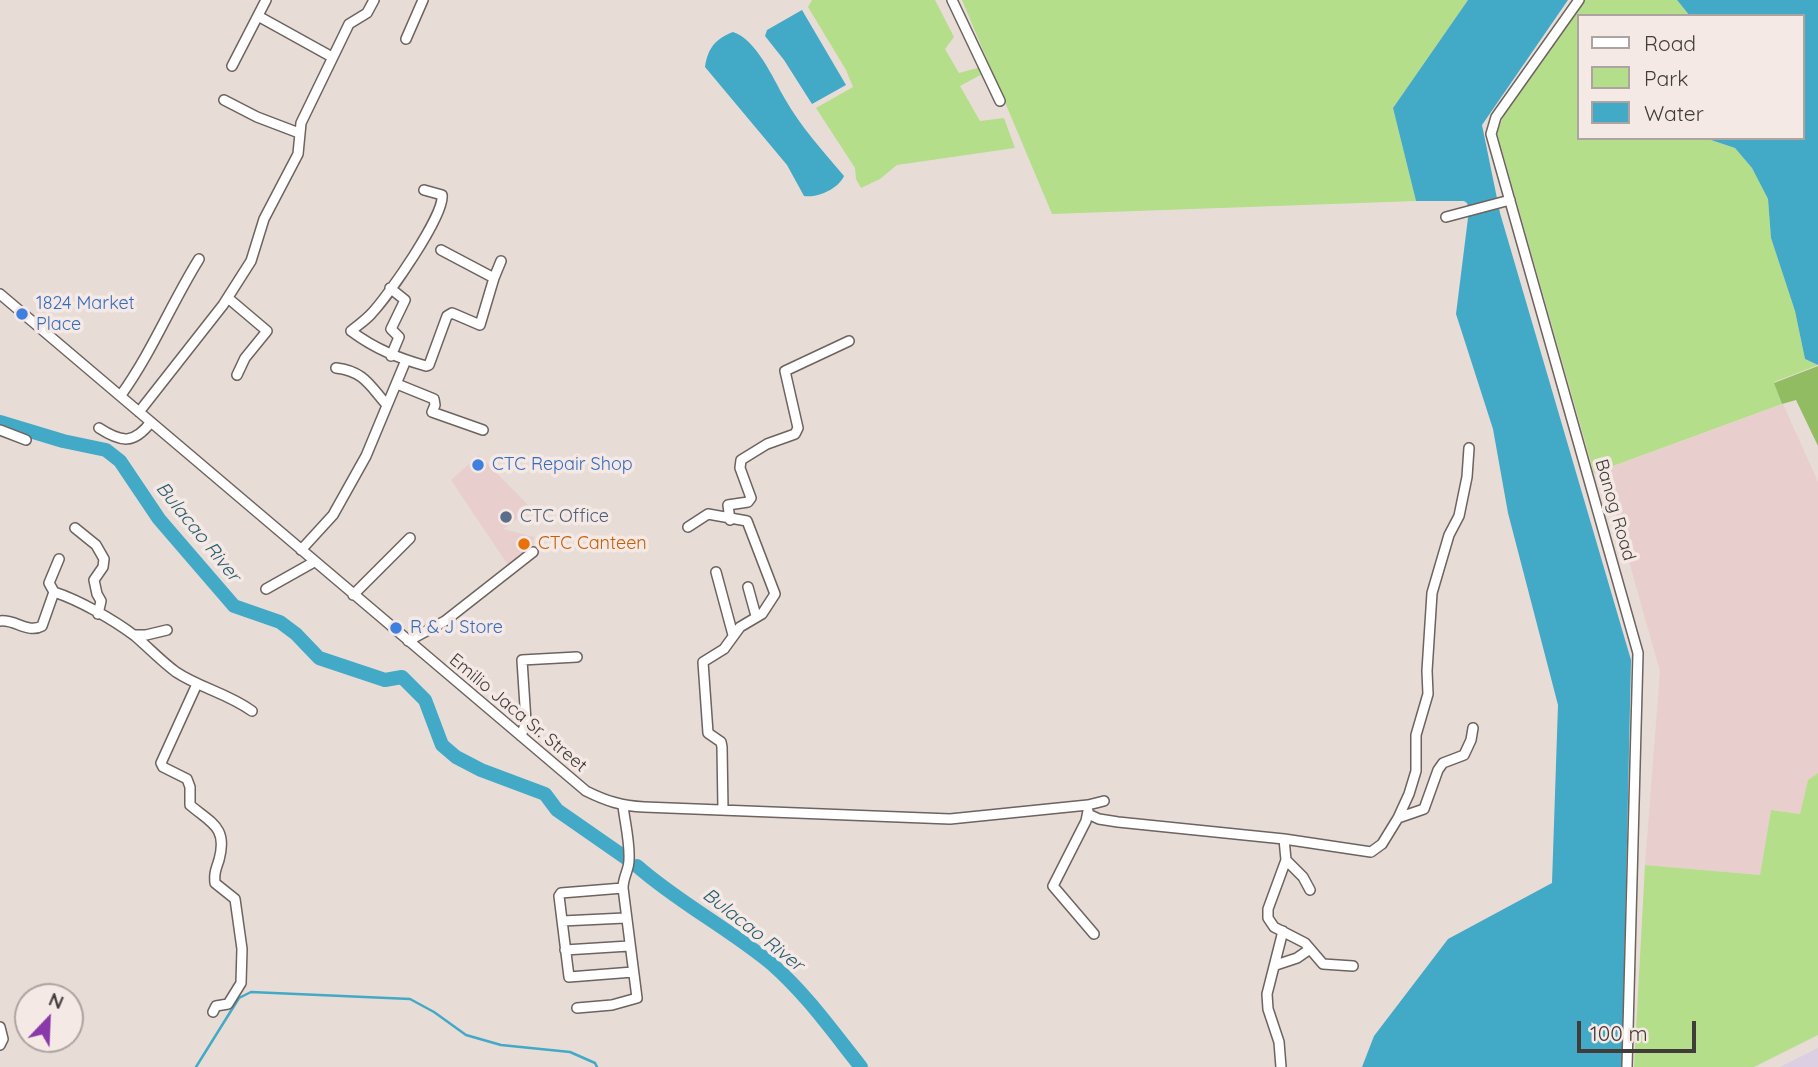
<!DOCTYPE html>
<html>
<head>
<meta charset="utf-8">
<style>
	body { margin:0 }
	#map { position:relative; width:1818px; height:1067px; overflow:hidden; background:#e8dcd7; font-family:Quicksand,sans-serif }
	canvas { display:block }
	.legend { position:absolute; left:1577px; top:14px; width:228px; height:126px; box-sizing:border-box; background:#f5e9e5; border:2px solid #ada4a1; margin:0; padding:9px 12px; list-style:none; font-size:21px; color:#403c3a }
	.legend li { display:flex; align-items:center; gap:14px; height:35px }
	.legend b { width:35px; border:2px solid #ada4a1 }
	.north { position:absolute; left:14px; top:983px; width:70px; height:70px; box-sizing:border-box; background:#f5e9e5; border:2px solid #ada4a1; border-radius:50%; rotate:23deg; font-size:19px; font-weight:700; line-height:28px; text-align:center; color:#403c3a }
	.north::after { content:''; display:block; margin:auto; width:24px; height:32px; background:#8a39a8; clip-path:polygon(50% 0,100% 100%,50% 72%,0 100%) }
	.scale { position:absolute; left:1577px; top:1021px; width:119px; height:32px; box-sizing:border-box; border:4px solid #403c3a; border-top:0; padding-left:9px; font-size:21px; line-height:24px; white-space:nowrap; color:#403c3a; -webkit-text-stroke:5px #f5e9e5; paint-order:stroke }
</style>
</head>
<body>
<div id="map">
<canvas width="1818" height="1067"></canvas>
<ul class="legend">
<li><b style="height:9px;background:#fff"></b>Road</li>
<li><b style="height:19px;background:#b5de8a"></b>Park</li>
<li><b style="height:19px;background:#42a9c6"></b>Water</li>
</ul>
<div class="north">N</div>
<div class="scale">100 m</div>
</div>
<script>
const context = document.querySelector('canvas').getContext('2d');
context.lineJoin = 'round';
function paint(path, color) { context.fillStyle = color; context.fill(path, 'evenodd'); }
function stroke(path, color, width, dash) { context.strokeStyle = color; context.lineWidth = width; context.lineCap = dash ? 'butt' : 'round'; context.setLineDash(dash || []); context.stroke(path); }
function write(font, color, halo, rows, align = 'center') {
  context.font = font + ' Quicksand,sans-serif'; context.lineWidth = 7; context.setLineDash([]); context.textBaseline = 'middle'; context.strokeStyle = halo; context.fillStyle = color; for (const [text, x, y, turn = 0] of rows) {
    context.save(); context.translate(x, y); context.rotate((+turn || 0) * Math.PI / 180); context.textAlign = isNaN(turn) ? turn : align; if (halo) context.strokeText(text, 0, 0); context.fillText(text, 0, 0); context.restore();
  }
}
paint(new Path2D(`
	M1783 404 1818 482V773L1808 780 1800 814 1771 810 1760 875 1645 865 1660 671 1603 470Z
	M479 455 529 506 523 510 524 514 503 529 534 537 532 550 510 568 451 480Z`), '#e8cecc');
paint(new Path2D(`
	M1818 1048V1067H1780Z`), '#ddcfe3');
paint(new Path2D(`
	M812 0H935L954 37 945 49 959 73 981 67 984 73 960 86 980 121 1004 118 1015 148 897 165 880 179 861 188 856 179 855 168 816 108 853 87 846 70 808 7Z
	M962 0H1468L1393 108 1416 201 1052 214Z
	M1585 0H1677L1690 16H1578V138H1705L1735 148 1752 168 1768 199 1771 238 1795 311 1805 359 1818 365 1774 382 1782 404 1594 473 1497 133 1504 115Z
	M1818 773V1035L1754 1067H1634L1645 865 1760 875 1771 810 1800 814 1808 780Z`), '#b5de8a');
paint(new Path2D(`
	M1818 366V446L1796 400 1782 404 1774 383Z`), '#91bc61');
paint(new Path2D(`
	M1468 0H1568L1482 125 1500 213 1631 660 1622 1067H1362L1374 1036 1448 939 1552 883 1558 705 1508 513 1493 429 1456 314 1469 210 1467 203 1464 201H1416L1393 108Z
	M1677 0H1818V365L1805 359 1795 311 1771 238 1768 199 1752 168 1735 148 1705 138H1802V16H1690Z
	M802 10 846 85 812 104 784 60 765 36 767 30Z
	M733 32C756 39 773 78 785 99 800 126 824 152 844 176 838 189 818 198 804 196L787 165 705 67C708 48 715 39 733 32Z`), '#42a9c6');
stroke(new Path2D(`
	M196 1067 239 998 251 992 410 999 434 1012 466 1035 501 1045 570 1052 595 1063 597 1067`), '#42a9c6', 2.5);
stroke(new Path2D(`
	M0 422 63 441 106 450 120 461 159 519 234 606 280 622 296 634 319 658 385 680 402 677 425 700 442 745 456 757 481 770 545 794 557 810 626 858
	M637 866C679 903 730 929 773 965 807 995 833 1032 861 1067`), '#42a9c6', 14);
const minor = new Path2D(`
	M952 0 1000 101
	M1579 0 1496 117 1491 134 1638 653 1627 1067
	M258 16 332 57
	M406 39 423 0
	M232 66 266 0
	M224 100 257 117 299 133
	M424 190 442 195C445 215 388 296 372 313 366 320 358 325 351 331 375 349 398 358 426 366L429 365 447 316 452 313 480 325 494 278 501 261
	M1446 217 1510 200
	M441 250 494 278
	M390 288 405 300 391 329 399 337 391 356
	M0 294 586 791C606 801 622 806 644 807L950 819 1088 805 1104 801
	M228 298 267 331 245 358 237 375
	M336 368C364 371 370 386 387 405
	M397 384 434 399 435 405 432 412 483 430
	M121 395C152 352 171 304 199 259
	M139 412 223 305 251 261 264 219 298 154 301 123 349 24 367 13 374 0
	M99 428C122 443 134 444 151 422
	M0 430 26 440
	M730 520 728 505 748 502 751 498 740 468 741 460 767 444 795 434 798 428 785 371 849 341
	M688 527 708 514 747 521 775 594 762 614 740 627 724 649 703 662 708 733 721 742 722 747 723 809
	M75 528 96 545 104 559 103 567 94 580 97 594 101 601 98 614
	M301 550 333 515 366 456 406 360
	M716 572 733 635
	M748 587 756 616
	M266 589 314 562
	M54 592C79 600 114 620 135 636 149 648 161 661 176 672 200 688 227 693 252 711
	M353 595 410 538
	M0 621C15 619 28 634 42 626L54 592 49 583 59 559
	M134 635H146L167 630
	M408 641 445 621 533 552
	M197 684 161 763 163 767 187 779 190 787V805C211 823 228 827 219 860 216 869 214 873 215 883L235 899 242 949 241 983 228 1004 216 1006 213 1012
	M521 736 526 722 522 660 577 657
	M1088 811 1086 821 1053 886 1094 934
	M1088 814 1099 819 1118 822 1284 839 1371 852 1382 844 1398 818 1409 794 1416 771V735L1428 694 1427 671 1432 593 1449 535 1459 516 1467 477 1469 448
	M1398 818 1424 809 1438 770 1443 763 1464 755 1471 740 1473 728
	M1284 839 1286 860 1268 909V918L1274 927 1305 943 1323 964 1353 966
	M1286 860 1303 877 1310 890
	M623 888 561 893 559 896 569 977 633 972
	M562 921 625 918
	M565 950 629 946
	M1276 965 1297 958 1310 949
	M577 1008 612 1005 637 998 623 888C623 877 629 870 629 860 630 842 625 823 623 806
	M0 1027 3 1039 0 1045
	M1281 1067 1279 1042 1268 1009 1267 994 1283 931`);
stroke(minor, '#6d635f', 12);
stroke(minor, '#fff', 9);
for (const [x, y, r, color] of [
	[22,314,7,"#3f7fe0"],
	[478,465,7,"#3f7fe0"],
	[506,517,7,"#5c6f8a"],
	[524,544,7,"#e8710a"],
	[396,628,7,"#3f7fe0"]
]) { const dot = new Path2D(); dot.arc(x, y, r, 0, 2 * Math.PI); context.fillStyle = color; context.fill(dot); stroke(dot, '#f5e9e5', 2.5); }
write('18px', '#366cbe', '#f5e9e5', [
	["1824 Market",36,304],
	["Place",36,325],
	["CTC Repair Shop",492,465],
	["R & J Store",410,628]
], 'left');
write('18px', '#403c3a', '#f5e9e5', [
	["Banog Road",1615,510,74],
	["Emilio Jaca Sr. Street",518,713,40]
]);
write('18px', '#4e5e75', '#f5e9e5', [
	["CTC Office",520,517]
], 'left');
write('18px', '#c56008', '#f5e9e5', [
	["CTC Canteen",538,544]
], 'left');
write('italic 19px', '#275e6f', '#f5e9e5', [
	["Bulacao River",198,532,51],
	["Bulacao River",753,930,38]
]);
</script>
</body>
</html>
